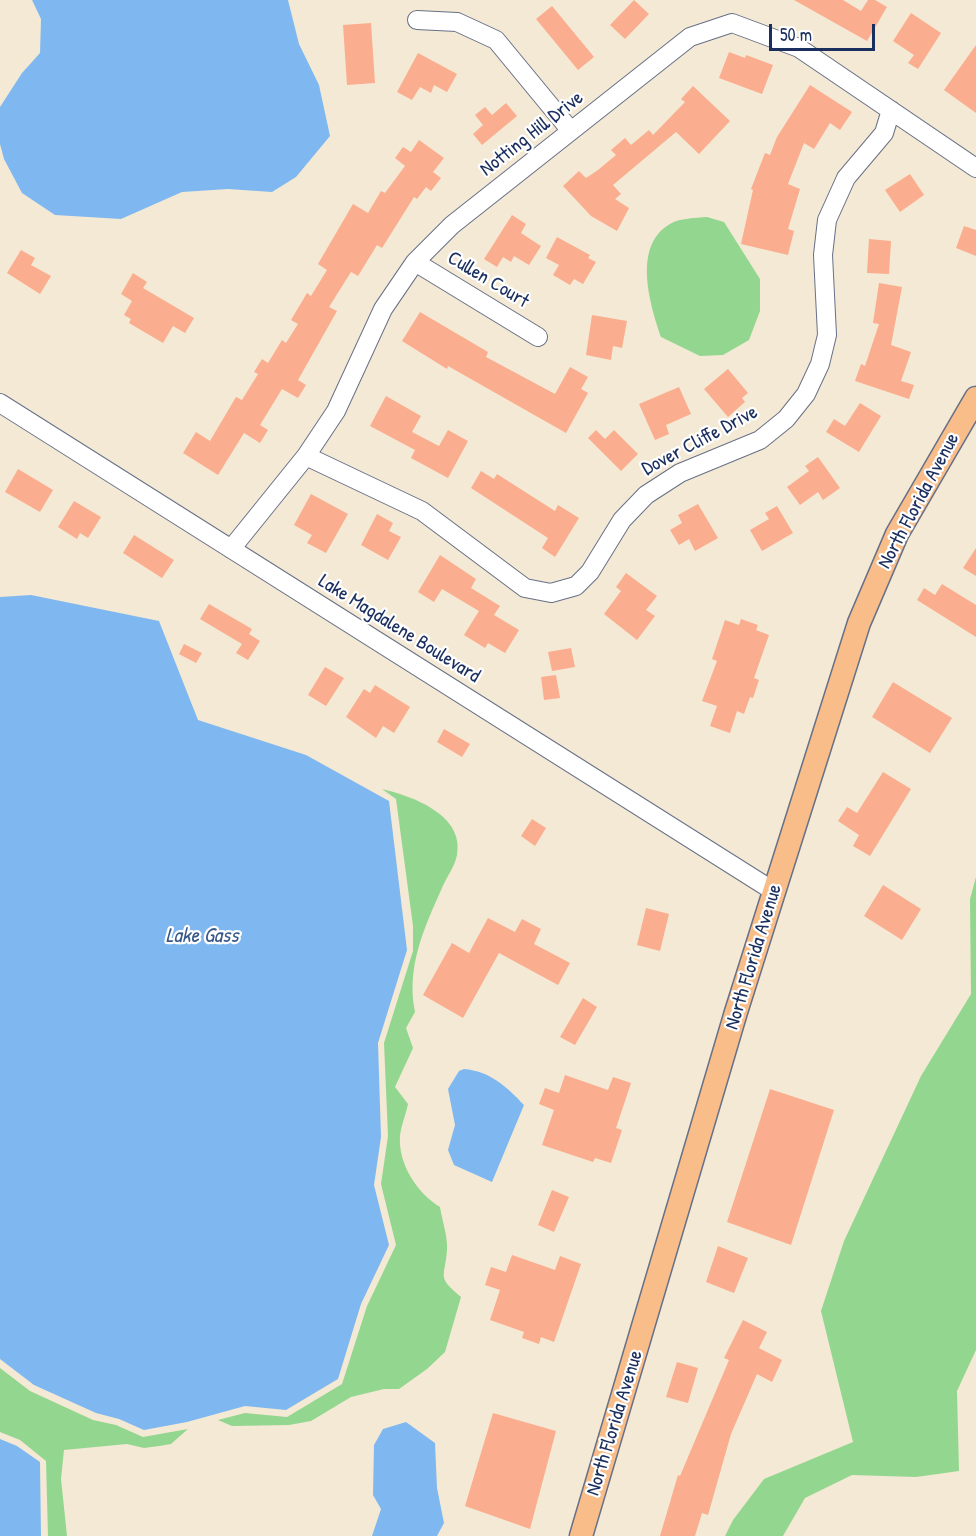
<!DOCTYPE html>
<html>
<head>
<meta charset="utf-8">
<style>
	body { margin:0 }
	#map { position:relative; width:976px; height:1536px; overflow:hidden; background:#f4e9d4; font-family:"Patrick Hand",sans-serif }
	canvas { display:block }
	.scale { position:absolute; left:769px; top:24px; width:106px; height:27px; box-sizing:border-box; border:3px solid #1b2f5e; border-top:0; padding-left:8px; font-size:18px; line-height:21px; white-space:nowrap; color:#1b2f5e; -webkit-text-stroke:4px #fff; paint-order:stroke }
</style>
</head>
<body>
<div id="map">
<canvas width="976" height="1536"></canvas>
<div class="scale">50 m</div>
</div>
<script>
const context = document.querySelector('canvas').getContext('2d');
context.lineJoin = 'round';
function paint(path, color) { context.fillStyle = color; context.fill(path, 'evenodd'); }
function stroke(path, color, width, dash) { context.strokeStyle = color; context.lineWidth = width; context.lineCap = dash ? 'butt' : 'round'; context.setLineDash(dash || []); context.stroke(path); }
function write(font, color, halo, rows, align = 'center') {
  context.font = font + ' "Patrick Hand",sans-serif'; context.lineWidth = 4.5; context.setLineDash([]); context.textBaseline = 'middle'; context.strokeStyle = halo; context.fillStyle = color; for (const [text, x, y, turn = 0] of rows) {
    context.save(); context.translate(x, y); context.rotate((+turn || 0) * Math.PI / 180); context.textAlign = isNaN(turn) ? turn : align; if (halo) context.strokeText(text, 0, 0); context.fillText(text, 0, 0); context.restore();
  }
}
paint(new Path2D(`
	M707 217 724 222 760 279V311L749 340 723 355 700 356 661 337C650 304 632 246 670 224 679 218 696 218 707 217Z
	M382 789C412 796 465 815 457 855 455 866 446 878 442 888 424 928 406 967 415 1012L406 1028 413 1048 395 1087 408 1104C406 1114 401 1126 400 1136 398 1164 417 1193 440 1207 442 1220 448 1237 447 1250 445 1278 436 1276 461 1297L445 1352 427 1369 399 1389H384L351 1397 311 1421 289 1425 232 1426 218 1420 245 1413 287 1417 342 1384 367 1306 396 1245 381 1184 388 1136 384 1043 413 951V926L396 799Z
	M976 877V1350L957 1391 959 1471 916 1477 852 1475 805 1498 783 1536H725L733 1520 764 1479 853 1442 821 1311 844 1241 921 1076 971 994 970 899Z
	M0 1368 30 1391 93 1420 116 1425 143 1437 188 1429 171 1444 159 1446 144 1448 127 1444 64 1450 61 1479 67 1536H48L46 1461 20 1440 0 1432Z`), '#93d68f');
paint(new Path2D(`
	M32 0H288L299 44 319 85 330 136 296 177 272 192 228 189 182 192 121 219 55 215 22 193 4 159 0 144V107L22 73 40 53 41 19Z
	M31 595 159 621 198 720 306 755 389 801 407 950 378 1043 381 1137 374 1185 389 1245 361 1304 338 1379 286 1410 245 1406 187 1422 144 1430 119 1419 96 1413 34 1385 0 1359V597Z
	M464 1069C490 1071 507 1087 524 1105L492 1182 454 1165 448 1150 455 1125 448 1089 459 1071Z
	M406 1422 435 1443 437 1488 444 1523 437 1536H372L381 1509 373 1495 374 1445 383 1429Z
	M0 1439 17 1446 40 1462 41 1536H0Z`), '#7fb8f0');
paint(new Path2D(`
	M634 0 649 14 625 39 610 25Z
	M794 0H843L861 11 868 0H875L887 7 867 41Z
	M552 6 594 57 578 70 536 19Z
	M911 13 941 33 918 69 908 63 914 55 893 41Z
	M371 23 375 83 347 85 343 25Z
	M976 45V113L944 90Z
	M729 52 745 58 746 55 773 65 762 94 719 78Z
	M418 53 457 74 447 92 434 85 431 93 420 87 412 100 397 92Z
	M810 85 852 112 840 130 830 123 814 149 804 143 788 184 800 189 788 229 794 231 788 255 741 244 753 190 751 189 765 153 770 155 777 137Z
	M693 86 730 121 699 154 676 132 613 185 621 194 615 199 629 208 617 231 591 216 563 186 579 171 586 178 598 170 616 155 611 150 625 138 631 145 649 130 653 135 685 102 681 99Z
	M506 103 517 116 482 145 473 134 483 125 475 115 485 107 492 115Z
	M419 140 444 158 433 172 441 178 431 191 426 187 417 199 414 197 382 248 377 245 358 276 351 272 329 307 337 311 298 380 306 385 298 398 282 389 260 425 268 430 260 443 244 433 218 475 183 453 196 432 210 441 236 397 242 400 258 374 254 372 262 359 268 363 282 340 286 343 298 324 291 320 307 293 311 296 327 270 318 264 353 204 368 213 381 191 385 193 405 166 395 158 403 147 411 152Z
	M910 174 924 195 900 212 885 190Z
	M512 215 526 224 521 233 541 246 529 265 514 256 511 262 503 257 497 267 484 259Z
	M964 226 976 230V256L956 248Z
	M557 237 590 255 588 258 596 262 583 284 574 279 570 285 553 275 559 265 546 258Z
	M869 239 891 241 889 274 867 273Z
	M21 250 35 258 31 265 51 276 40 294 7 273Z
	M133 273 147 282 143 288 194 318 185 333 173 326 163 343 129 323 131 319 124 315 132 301 121 294Z
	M879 283 902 287 891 345 911 352 901 381 914 385 909 399 855 381 861 364 865 366 879 324 873 323Z
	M420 312 488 352 486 357 555 394 570 367 588 377 581 389 588 393 566 433 448 366 447 369 402 341Z
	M592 315 627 321 622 348 613 346 611 360 586 355Z
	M728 369 748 393 742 398 745 402 728 417 704 389Z
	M679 387 691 414 666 425 669 434 655 440 639 404Z
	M386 396 421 416 412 432 439 446 448 430 468 441 448 478 411 458 415 450 370 426Z
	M860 403 881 416 859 452 826 432 834 419 845 426Z
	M596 430 605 439 614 430 638 454 621 471 588 438Z
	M818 457 840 488 823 500 818 492 800 505 787 487 809 471 805 466Z
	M18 469 53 490 40 512 5 492Z
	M481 471 494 479 497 474 555 511 558 505 579 518 555 557 542 548 548 538 471 488Z
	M311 494 348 514 326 553 307 543 312 535 294 525Z
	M74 501 101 517 88 538 80 533 77 539 58 527Z
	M698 504 718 538 695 551 689 539 679 545 670 530 682 523 678 515Z
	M777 506 793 533 762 551 750 530 769 519 765 513Z
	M377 514 393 523 389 531 401 537 388 560 361 545Z
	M134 535 174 560 162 578 123 553Z
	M976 548V576L963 568Z
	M440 555 476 579 471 588 500 606 494 615 519 630 505 653 488 643 485 648 464 635 479 611 442 589 434 602 418 592Z
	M626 573 657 596 646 610 655 616 637 640 604 614 621 591 616 587Z
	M942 584 976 605V637L917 600 924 588 935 595Z
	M209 604 252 629 249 634 260 641 248 660 236 653 242 644 200 619Z
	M741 619 758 625 756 630 769 635 754 678 759 680 753 698 750 697 744 714 737 711 730 733 710 726 717 706 702 701 717 661 712 659 725 620 739 625Z
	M184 644 202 653 196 663 179 654Z
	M571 648 575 667 552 671 548 652Z
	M325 667 344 678 326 706 308 695Z
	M556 675 560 698 544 700 541 677Z
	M893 682 952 718 930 753 872 717Z
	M375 685 410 707 394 733 383 726 376 738 346 717 364 689 370 693Z
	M444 729 470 744 462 757 437 742Z
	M883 772 911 789 870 856 853 846 859 835 838 821 847 807 857 813Z
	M532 819 546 828 535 846 521 836Z
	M883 885 921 909 902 940 864 916Z
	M646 908 669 914 660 951 637 945Z
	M488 918 515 932 522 919 541 929 534 944 570 963 558 985 499 953 463 1018 423 995 452 943 469 953Z
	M583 998 597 1007 575 1045 560 1037Z
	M565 1075 608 1090 613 1077 631 1083 616 1128 622 1130 611 1163 595 1158 593 1162 542 1145 554 1110 539 1104 545 1088 559 1093Z
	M770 1089 834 1110 791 1245 727 1222Z
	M552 1190 569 1197 554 1232 538 1225Z
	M718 1246 748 1258 734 1293 706 1282Z
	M512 1255 555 1270 560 1256 581 1264 554 1342 541 1337 539 1344 522 1338 524 1332 490 1320 500 1290 485 1285 491 1267 506 1272Z
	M743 1320 767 1332 759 1348 782 1360 772 1382 757 1374 731 1434 708 1515 702 1513 695 1536H660L678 1475 680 1476 729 1360 724 1358Z
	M677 1362 698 1368 688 1403 666 1397Z
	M493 1413 556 1431 530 1529 465 1506Z`), '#fbad8f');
const minor = new Path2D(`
	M417 20 457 22 496 40 571 131
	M415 262 538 337
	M0 403 775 892
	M306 456 422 511 525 588 551 593 576 586 590 572 622 520 646 495 680 473 760 440 786 419 806 394 820 364 827 335 823 255 827 220 846 178 884 133 891 110
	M231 549 306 456 336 411 383 309 415 262 452 225 690 37 732 23 799 48 976 168`);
const major = new Path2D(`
	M581 1536 736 1012 859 623 897 534 976 398`);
stroke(minor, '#677087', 20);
stroke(major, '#677087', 25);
stroke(minor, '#fff', 18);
stroke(major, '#f8bd89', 22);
write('20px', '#1b2f5e', '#fff', [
	["Notting Hill Drive",532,134,-38],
	["Cullen Court",488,280,31],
	["Dover Cliffe Drive",700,441,-28],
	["North Florida Avenue",919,501,-62],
	["Lake Magdalene Boulevard",399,629,32],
	["North Florida Avenue",754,957,-73],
	["North Florida Avenue",615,1423,-73]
]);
write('italic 21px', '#39588a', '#fff', [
	["Lake Gass",202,936]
]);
</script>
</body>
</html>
